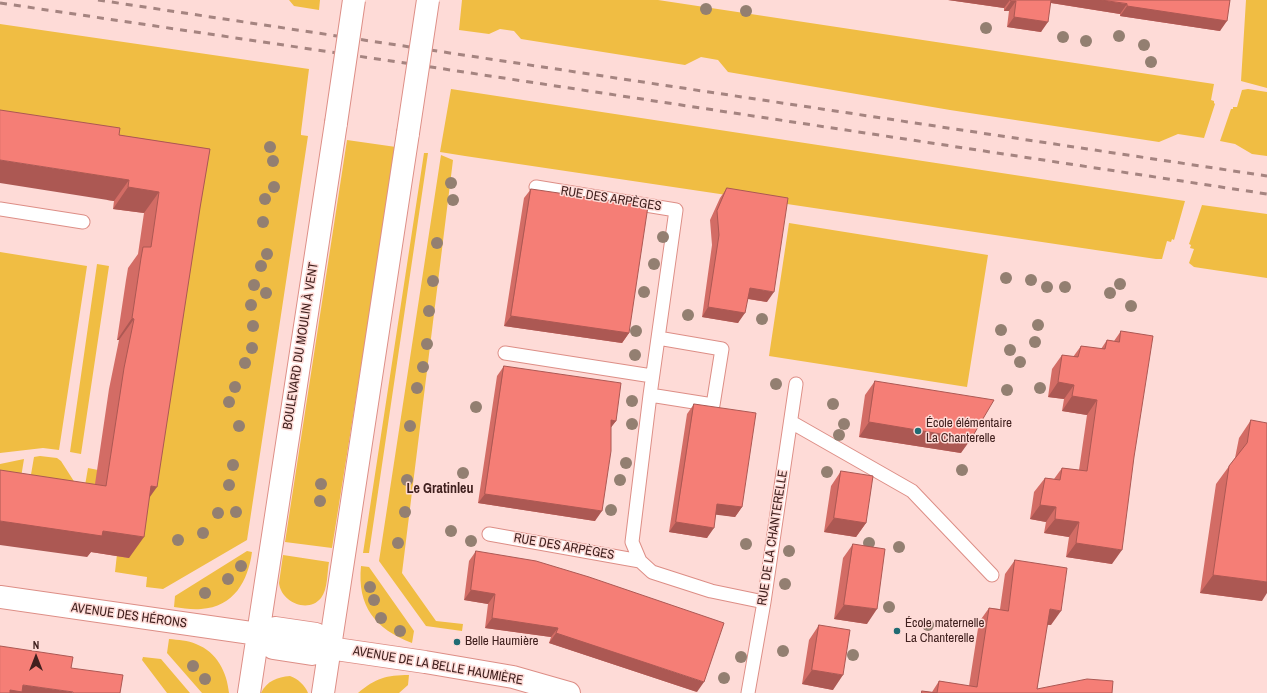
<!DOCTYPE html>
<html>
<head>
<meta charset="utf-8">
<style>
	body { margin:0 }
	#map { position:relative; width:1267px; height:693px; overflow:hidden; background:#fedbd7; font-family:"Archivo Narrow",sans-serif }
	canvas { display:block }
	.north { position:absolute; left:16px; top:637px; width:40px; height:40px; -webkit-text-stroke:3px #fedbd7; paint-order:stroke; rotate:0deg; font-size:11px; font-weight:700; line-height:16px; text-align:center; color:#40201e }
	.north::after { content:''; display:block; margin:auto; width:14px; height:18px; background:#40201e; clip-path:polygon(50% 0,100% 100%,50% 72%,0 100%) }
</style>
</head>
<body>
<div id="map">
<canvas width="1267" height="693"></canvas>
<div class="north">N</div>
</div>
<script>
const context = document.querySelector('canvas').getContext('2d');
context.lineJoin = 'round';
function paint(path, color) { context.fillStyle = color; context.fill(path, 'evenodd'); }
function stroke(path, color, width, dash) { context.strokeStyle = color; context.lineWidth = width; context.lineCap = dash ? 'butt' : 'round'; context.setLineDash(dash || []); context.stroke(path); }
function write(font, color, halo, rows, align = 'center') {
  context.font = font + ' "Archivo Narrow",sans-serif'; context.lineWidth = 3; context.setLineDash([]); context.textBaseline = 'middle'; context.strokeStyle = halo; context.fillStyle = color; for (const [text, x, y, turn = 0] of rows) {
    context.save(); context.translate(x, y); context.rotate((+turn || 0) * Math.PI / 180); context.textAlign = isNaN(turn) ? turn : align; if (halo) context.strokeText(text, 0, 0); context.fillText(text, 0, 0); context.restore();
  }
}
paint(new Path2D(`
	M289 0H320L319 10 294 6Z
	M462 0H658L1214 84 1211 100 1214 101V103L1215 104 1204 138 1178 134 1159 142 950 110 728 72 718 60 701 57 685 65 521 39 514 31 500 29 489 34 459 30Z
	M1246 0H1267V88L1241 81Z
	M0 24 309 69 301 132V135L308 136 247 540 163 589 146 587 147 577 115 572 117 554 119 556 129 558 185 229 0 133Z
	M451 89 1185 201 1174 240 1172 239 1171 242 1167 241 1162 259H1156L465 156 440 152Z
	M1248 89 1267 92V156L1252 154 1235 144 1220 141 1231 109H1233V107H1237L1242 90Z
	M347 140 396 147 332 548 285 542Z
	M424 153H428L369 553H363Z
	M441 155 453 160 402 573 436 621 463 624 462 631 426 626 379 561Z
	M1202 205 1267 214V278L1194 267 1189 263 1194 249 1190 248 1191 245 1189 244Z
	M789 223 988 255 967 387 769 356Z
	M0 252 87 266 59 450 43 448 0 453Z
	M97 264 109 266 81 454 70 452Z
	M40 456 57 458 61 461 77 486 27 498 34 457Z
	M24 459 18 496 0 494V464Z
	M88 468 98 470 93 499 83 497Z
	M247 551 252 552C248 581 234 607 201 609 192 610 183 608 174 607L175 596Z
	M283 555 329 562C327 573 328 589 321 598 308 614 281 602 279 583Z
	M361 566 369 567 414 631 412 643C375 629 357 606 361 566Z
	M169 639C178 640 188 640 196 644 217 652 227 672 229 693H202L167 653Z
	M143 657 161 659 190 693H167L142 660Z
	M409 675 408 685 399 693H358C376 678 386 675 409 675Z
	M290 676C298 679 305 685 308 693H261C267 681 277 677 290 676Z`), '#f0bd43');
const lane = new Path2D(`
	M536 187 676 210 650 395 632 542 640 561 652 572 711 591 764 602
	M0 209 83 222
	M505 353 652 376
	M650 395 713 405 722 349 658 338
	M791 422 912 491 992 575
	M489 534 640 561
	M748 693 764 602 796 384`);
const secondary = new Path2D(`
	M0 597 258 634 275 628 316 634 329 648
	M258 634 273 648 312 654 329 648 425 662 513 677 569 693
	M249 693 336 123
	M323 693 408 133`);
stroke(lane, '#dd8e86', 15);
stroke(secondary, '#dd8e86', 24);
stroke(lane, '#fff', 13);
stroke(secondary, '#fff', 22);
stroke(new Path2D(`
	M98 0 1267 176
	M0 3 398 62 1267 194`), '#a58480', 3, [7, 7]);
const secondaryBridge = new Path2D(`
	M336 123 354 0
	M408 133 428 0`);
stroke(secondaryBridge, '#dd8e86', 24, []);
stroke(secondaryBridge, '#fff', 22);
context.fillStyle = '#937f71';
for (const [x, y] of [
	[706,9],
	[746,11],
	[986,28],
	[1119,36],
	[1063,37],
	[1086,41],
	[1144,45],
	[1151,62],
	[270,147],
	[273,161],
	[451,183],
	[274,187],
	[265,199],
	[453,200],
	[263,222],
	[663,237],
	[437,243],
	[267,254],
	[654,264],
	[261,266],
	[1006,278],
	[1031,280],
	[433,281],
	[1120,284],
	[254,285],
	[1047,287],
	[1065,287],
	[644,292],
	[266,293],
	[1110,293],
	[251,305],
	[1131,306],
	[429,311],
	[688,315],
	[762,319],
	[1038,325],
	[253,326],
	[1001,330],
	[636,331],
	[1035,342],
	[427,344],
	[252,348],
	[1010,350],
	[635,355],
	[1020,362],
	[245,363],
	[423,367],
	[776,384],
	[235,387],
	[417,388],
	[1040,388],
	[1007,390],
	[632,401],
	[229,402],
	[833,404],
	[476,407],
	[632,424],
	[844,424],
	[239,426],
	[410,426],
	[839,435],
	[626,463],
	[233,465],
	[962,470],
	[827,472],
	[463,473],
	[407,480],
	[620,480],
	[321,484],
	[229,485],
	[320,501],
	[611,510],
	[236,512],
	[405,512],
	[218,513],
	[451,531],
	[203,533],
	[178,540],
	[471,541],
	[398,543],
	[869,543],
	[746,544],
	[899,547],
	[789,551],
	[241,566],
	[228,579],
	[785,584],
	[370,587],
	[205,593],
	[374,600],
	[889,607],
	[381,618],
	[928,625],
	[400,631],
	[783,651],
	[853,655],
	[741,657],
	[193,666],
	[724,678],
	[205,679]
]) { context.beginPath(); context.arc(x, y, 6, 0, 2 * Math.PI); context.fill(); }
paint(new Path2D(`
	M948 0H1230L1220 31 1120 16V14L1051 3 1041 32 1007 27 1009 11H1004V8Z
	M119 135 210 149 149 499 129 558 91 552 87 557 95 484 109 389 119 340H117L126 280 128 268 138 254 144 213 113 209 114 201 107 200Z
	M727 188 767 302 748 299 738 323 702 317 712 245 710 220 720 198Z
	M531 189 629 333 622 343 504 326 524 198Z
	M1121 331 1112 564 1066 557 1069 537 1044 533 1046 522 1030 519 1034 492 1045 478 1054 479 1062 468 1079 470 1087 415 1062 411 1064 399 1048 397 1052 369 1062 355 1073 357 1081 346 1101 349 1107 340 1114 341Z
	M504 366 616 421 611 427 595 521 478 503 497 376Z
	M875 381 961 453 859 437 865 395Z
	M694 404 742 507 735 517 716 514 707 538 669 532 687 414Z
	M1251 420 1262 601 1200 593 1216 484 1235 458 1239 438Z
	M841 471 866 523 856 537 824 532 831 486Z
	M853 544 867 624 834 619 843 558Z
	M476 551 697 692 549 643 551 637 485 628 488 604 464 600 469 561Z
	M1015 560 1051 625H1047L1037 689 1112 693H921L922 691 932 692 939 681 969 686 979 622 989 608 1000 609 1005 574Z
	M819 625 833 690 802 684 809 640Z`), '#d36c65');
paint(new Path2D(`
	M948 0H1010L1004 8Z
	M1047 0H1101L1127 4 1120 14 1045 2Z
	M1011 1H1016L1009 11H1004Z
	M1127 6 1227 21 1220 31 1120 16Z
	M1014 17 1048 22 1041 32 1007 27Z
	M0 160 129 180 114 201 0 183Z
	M128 187 159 192 144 213 113 209Z
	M750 288 774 292 767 302 743 298Z
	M708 307 745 313 738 323 702 317Z
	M511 316 629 333 622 343 504 326Z
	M132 318 134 319 119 340H117Z
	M1058 382 1074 385 1064 399 1048 397Z
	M1072 396 1097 400 1087 415 1062 411Z
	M611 420 616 421 609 430Z
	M869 422 971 439 961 453 859 437Z
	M151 486 157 487 142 508Z
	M485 494 602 511 595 521 478 503Z
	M717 504 742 507 735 517 710 514Z
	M1040 505 1056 507 1046 522 1030 519Z
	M834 518 866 523 856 537 824 532Z
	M1055 519 1079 522 1069 537 1044 533Z
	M0 521 103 531 144 537 129 558 91 552 87 557 0 545Z
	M676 522 714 528 707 538 669 532Z
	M1076 543 1122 550 1112 564 1066 557Z
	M1213 575 1267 582V593L1262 601 1200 593Z
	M471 590 495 594 488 604 464 600Z
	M844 605 877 609 867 624 834 619Z
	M1050 609 1061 611 1051 625 1040 624Z
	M492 618 558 628 551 637 485 628Z
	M556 633 704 682 697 692 549 643Z
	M812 670 843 675 833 690 802 684Z
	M23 685 73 692 72 693H8L10 690Z`), '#ac5853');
const building = new Path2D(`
	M1011 0H1051L1048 22 1014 17 1016 1H1011Z
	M1101 0H1230L1227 21 1127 6V4Z
	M0 110 120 128 119 135 210 149 200 208 157 487 151 486 144 537 103 531 102 536 0 521V470L106 486 124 368 134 319 132 318 141 258 143 247H151L159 192 128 187 129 180 0 160Z
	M727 188 788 198 774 292 750 288 745 313 708 307 719 235 717 211Z
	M531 189 648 206 629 333 511 316Z
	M1121 331 1153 336 1134 457 1122 550 1076 543 1079 522 1055 519 1056 507 1040 505 1045 478 1060 480 1062 468 1087 471 1097 400 1072 396 1074 385 1058 382 1062 355 1078 357 1081 346 1105 349 1107 340 1119 342Z
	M504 366 621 383 616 421 611 420V451L602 511 485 494Z
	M875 381 994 400 971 439 869 422Z
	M694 404 756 413 742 507 717 504 714 528 676 522Z
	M1251 420 1267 423V582L1213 575 1229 466 1247 443Z
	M841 471 873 476 866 523 834 518Z
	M853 544 885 549 877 609 844 605Z
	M476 551 536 561 589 577 724 623 704 682 556 633 558 628 492 618 495 594 471 590Z
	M1015 560 1067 568 1061 611 1050 609 1037 689 1087 679 1113 681 1112 693H937L939 681 977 687 989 608 1008 611Z
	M819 625 850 630 843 675 812 670Z
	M0 646 73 657 71 668 123 675 120 693H73V692L23 685 22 692 10 690V693H0Z
	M922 691 937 693H922Z`);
paint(building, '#f57e76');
stroke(building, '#ac5853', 1);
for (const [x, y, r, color] of [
	[918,431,4,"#206b73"],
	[897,631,4,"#206b73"],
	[457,642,4,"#206b73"]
]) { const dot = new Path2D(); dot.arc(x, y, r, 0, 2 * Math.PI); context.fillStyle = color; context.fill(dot); stroke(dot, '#fedbd7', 1.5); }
write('13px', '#40201e', '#fedbd7', [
	["RUE DES ARPÈGES",611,199,9],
	["BOULEVARD DU MOULIN À VENT",301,346,-81],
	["RUE DE LA CHANTERELLE",773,538,-81],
	["RUE DES ARPÈGES",564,547,10],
	["AVENUE DES HÉRONS",129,616,8],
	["AVENUE DE LA BELLE HAUMIÈRE",438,666,10]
]);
write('13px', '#40201e', '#fedbd7', [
	["École élémentaire",926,424],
	["La Chanterelle",926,439],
	["École maternelle",905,624],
	["La Chanterelle",905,639],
	["Belle Haumière",465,642]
], 'left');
write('bold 14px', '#40201e', '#fedbd7', [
	["Le Gratinleu",440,489]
]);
</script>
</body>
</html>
